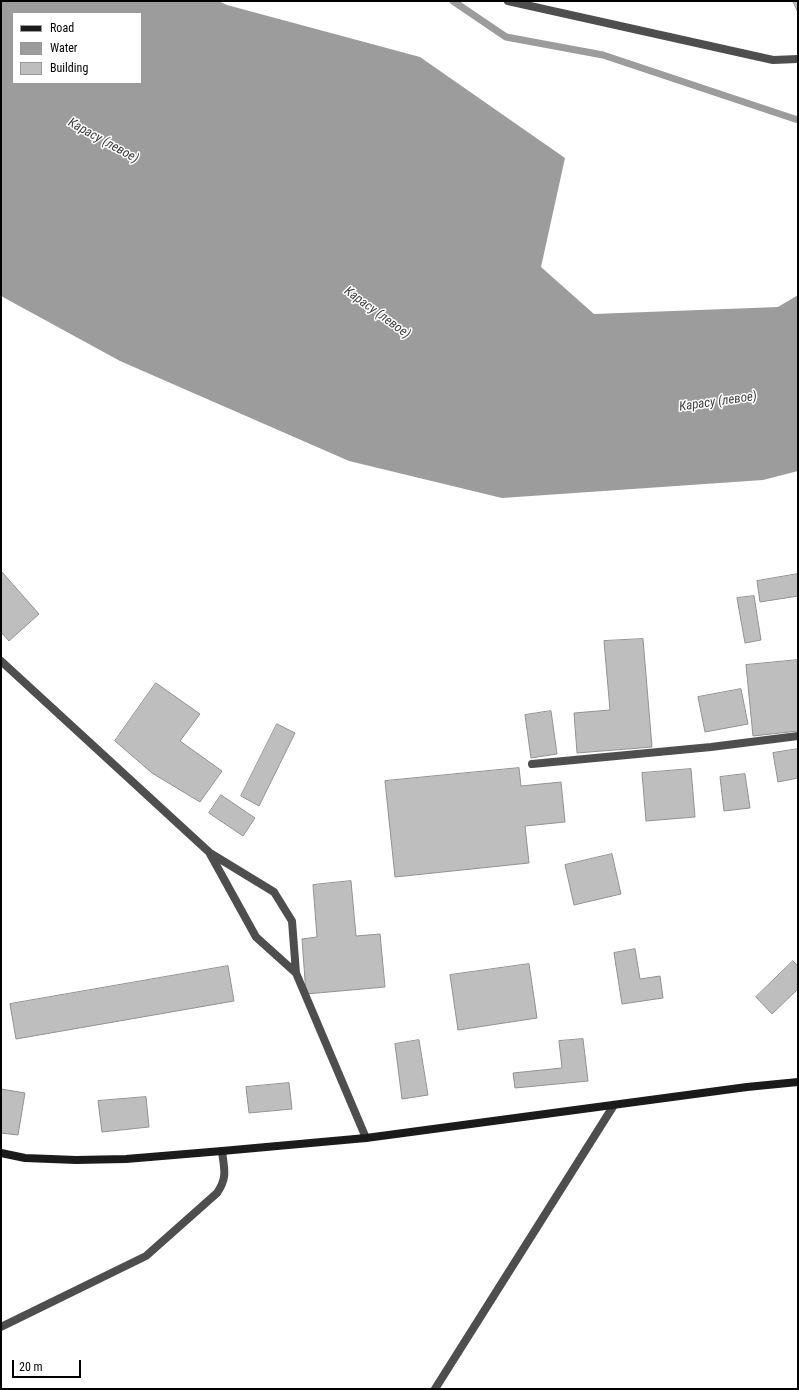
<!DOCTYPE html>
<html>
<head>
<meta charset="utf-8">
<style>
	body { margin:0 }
	#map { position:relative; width:799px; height:1390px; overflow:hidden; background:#fff; font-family:"Roboto Condensed",sans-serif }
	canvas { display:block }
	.frame { position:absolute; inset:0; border:2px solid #000; pointer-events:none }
	.legend { position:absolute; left:12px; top:12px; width:130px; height:72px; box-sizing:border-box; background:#fff; border:1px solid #999; margin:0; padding:5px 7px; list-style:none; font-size:12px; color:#000 }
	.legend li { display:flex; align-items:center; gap:8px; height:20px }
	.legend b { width:20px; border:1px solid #999 }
	.scale { position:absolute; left:12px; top:1360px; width:69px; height:18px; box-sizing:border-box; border:2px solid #000; border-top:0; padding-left:5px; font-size:12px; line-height:14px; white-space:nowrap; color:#000; -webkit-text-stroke:3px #fff; paint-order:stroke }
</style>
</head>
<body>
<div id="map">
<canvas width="799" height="1390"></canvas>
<div class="frame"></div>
<ul class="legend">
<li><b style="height:5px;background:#1b1b1b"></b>Road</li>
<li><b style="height:11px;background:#9c9c9c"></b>Water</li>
<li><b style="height:11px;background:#bebebe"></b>Building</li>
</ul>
<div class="scale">20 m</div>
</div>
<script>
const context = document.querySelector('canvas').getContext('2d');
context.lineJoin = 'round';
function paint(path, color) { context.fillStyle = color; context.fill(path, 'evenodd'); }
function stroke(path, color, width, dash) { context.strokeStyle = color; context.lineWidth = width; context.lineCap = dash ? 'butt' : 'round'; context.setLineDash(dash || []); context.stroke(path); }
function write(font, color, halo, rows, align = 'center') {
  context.font = font + ' "Roboto Condensed",sans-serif'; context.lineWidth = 3; context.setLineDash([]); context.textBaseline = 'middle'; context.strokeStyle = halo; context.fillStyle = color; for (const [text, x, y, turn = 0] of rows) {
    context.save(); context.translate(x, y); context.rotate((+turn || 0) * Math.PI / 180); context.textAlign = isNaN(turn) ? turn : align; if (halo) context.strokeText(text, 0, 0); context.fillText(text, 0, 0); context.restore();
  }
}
paint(new Path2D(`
	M1 1H218L227 5 420 57 565 158 541 267 594 314 778 307 798 295V471L763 480 502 498 349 461 120 361 1 296ZM13 13H141V83H13Z`), '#9c9c9c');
stroke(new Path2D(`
	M453 1 506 37 603 55 798 120`), '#9c9c9c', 7);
const building = new Path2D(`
	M793 1H798V12Z
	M1 571 39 614 9 641 1 632Z
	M798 574V596L760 602 757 581Z
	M754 596 761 640 745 643 737 598Z
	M643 639 652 747 577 753 574 713 610 710 604 641Z
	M798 660V731L753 736 746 665Z
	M156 683 200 714 180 741 222 771 200 802 152 773 115 741Z
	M741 689 748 724 705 732 698 697Z
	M551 711 557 754 531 758 525 715Z
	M277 724 295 733 259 806 241 796Z
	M798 749V778L778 782 773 753Z
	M519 768 521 786 561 782 565 822 525 826 529 863 395 877 385 781Z
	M691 769 695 817 646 821 642 773Z
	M745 774 750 808 724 811 720 777Z
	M221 795 255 818 243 836 209 813Z
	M612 854 621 894 574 905 565 865Z
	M351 881 356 936 380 934 385 987 306 994 302 939 317 937 313 885Z
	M635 949 640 979 660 976 663 998 622 1004 614 953Z
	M793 961 798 966V989L772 1014 756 997Z
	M529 964 537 1018 458 1030 450 975Z
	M228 966 234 1001 16 1039 10 1004Z
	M583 1039 588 1081 515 1088 513 1073 562 1068 559 1041Z
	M419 1040 428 1095 402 1099 395 1044Z
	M289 1083 292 1109 249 1113 246 1087Z
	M1 1089 25 1093 18 1135 1 1133Z
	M146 1097 149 1127 102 1132 98 1101Z`);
paint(building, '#bebebe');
stroke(building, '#929292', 1);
stroke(new Path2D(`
	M508 1 773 60 798 59
	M1 661 209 852 256 937 296 973 366 1138
	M532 764 711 747 798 736
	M210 853 274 892 292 921 296 973
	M1 1327 146 1256 217 1193C228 1177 224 1169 222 1151
	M435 1389 614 1105`), '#4e4e4e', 8);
stroke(new Path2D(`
	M1 1153 25 1158 76 1160 126 1159 222 1151 366 1138 747 1087 798 1082`), '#1b1b1b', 8);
write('italic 13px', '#3d3d3d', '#fff', [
	["Карасу (левое)",103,141,29],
	["Карасу (левое)",377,313,36],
	["Карасу (левое)",718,402,-8]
]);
</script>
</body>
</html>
